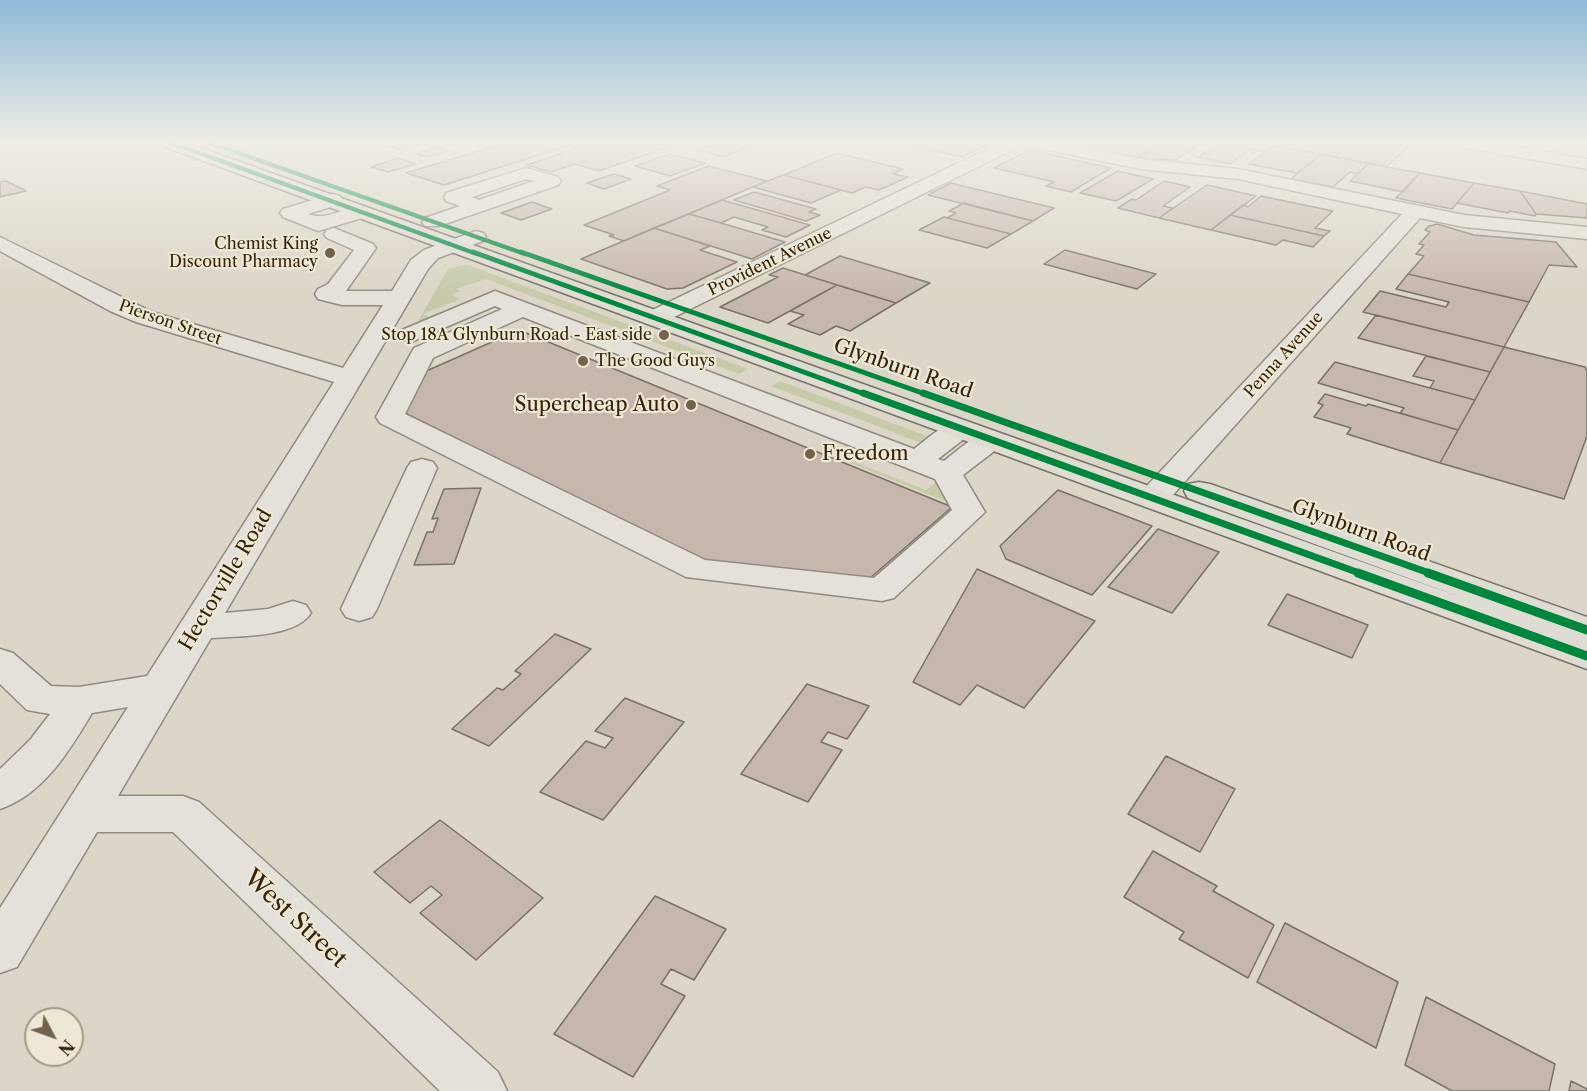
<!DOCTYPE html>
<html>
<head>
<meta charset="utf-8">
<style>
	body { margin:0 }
	#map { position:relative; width:1587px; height:1091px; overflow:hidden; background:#dbd6c7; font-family:"Libre Caslon Text",serif }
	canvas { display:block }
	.north { position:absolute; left:24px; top:1007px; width:60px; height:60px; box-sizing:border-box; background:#ede8d5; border:2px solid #a49a83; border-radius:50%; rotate:131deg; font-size:16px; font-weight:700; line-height:24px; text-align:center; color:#372408 }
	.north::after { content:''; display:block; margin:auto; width:21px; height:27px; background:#70624b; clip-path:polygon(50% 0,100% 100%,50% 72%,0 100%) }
</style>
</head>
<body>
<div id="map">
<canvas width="1587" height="1091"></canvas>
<div class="north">N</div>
</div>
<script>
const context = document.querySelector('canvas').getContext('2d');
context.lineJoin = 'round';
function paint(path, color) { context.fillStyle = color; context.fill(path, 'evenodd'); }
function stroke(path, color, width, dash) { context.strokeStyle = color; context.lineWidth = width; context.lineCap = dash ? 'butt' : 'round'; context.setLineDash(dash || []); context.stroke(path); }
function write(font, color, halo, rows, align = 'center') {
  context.font = font + ' "Libre Caslon Text",serif'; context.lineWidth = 4.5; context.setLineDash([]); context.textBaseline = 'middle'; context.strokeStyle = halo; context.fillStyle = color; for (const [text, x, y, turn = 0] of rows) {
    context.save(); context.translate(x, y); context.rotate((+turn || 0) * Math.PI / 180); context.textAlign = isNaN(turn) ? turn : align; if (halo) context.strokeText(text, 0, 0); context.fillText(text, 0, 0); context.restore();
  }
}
paint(new Path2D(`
	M462 265H468L748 369 739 374 486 279 456 289 460 291 451 295 461 299 423 314 434 319 417 323 448 269Z
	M780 381 932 438 927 445 771 386Z
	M849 460 926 490 939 480 955 505 848 462Z`), '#c6caa9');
const building = new Path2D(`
	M406 142H427L400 150 389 147Z
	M508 142H682L599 171 575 164 551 172 527 165 577 148 567 146 444 185 406 173Z
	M723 142H764L722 157 699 150Z
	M895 142H991V143L962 157Z
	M1064 142H1164L1135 159 1060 144Z
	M1164 142H1204L1176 160 1136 159Z
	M1221 142H1253L1273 146 1265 152 1251 149 1230 164 1198 157Z
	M1253 142H1295L1286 148Z
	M1295 142H1353L1335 157 1286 148Z
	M1353 142H1387L1409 146 1386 167 1335 157Z
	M1273 146 1286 148 1321 154 1297 173 1248 164Z
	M439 147 450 151 427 157 416 154Z
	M1029 150 1111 168 1071 192 1046 186 1054 182 994 168Z
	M837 153 903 169 893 174 908 177 879 190 865 187 852 193 784 175Z
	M670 154 705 163 670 176 635 166Z
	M1321 154 1335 157 1369 163 1358 174 1350 172 1333 187 1291 179Z
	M398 158 416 164 388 172 371 167Z
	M1369 163 1386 167 1420 173 1403 192 1350 181Z
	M709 166 767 181 624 241 609 236 614 235 584 225 670 190 657 186Z
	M1118 171 1153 179 1116 201 1080 193Z
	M1420 173 1474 183 1452 209 1396 198Z
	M614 174 631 179 604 189 587 183Z
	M783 175H784L841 190 811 203 753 187Z
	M6 181 26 191 0 197V182Z
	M1164 181 1190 187 1163 206 1173 208 1159 218 1118 208 1132 199 1136 200Z
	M951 183 959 185 1054 208 1033 221 928 195Z
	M1474 183 1520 191 1536 214 1535 216 1510 211 1508 213 1457 203Z
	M1207 185 1256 196 1211 230 1159 218Z
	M1520 191 1587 204V218L1536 214Z
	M754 192 816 209 809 212 820 215 806 221 734 200Z
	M1261 196 1333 211 1315 228 1330 231 1324 236 1230 215 1243 205 1248 207Z
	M722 200 810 225 786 237 762 230 768 227 734 217 721 223 689 214Z
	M532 202 552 209 521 220 501 213Z
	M964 203 1033 221 1011 234 947 218 956 213 949 211Z
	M689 214 721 223 785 242 752 259 654 228Z
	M1230 215 1324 236 1313 247 1283 240 1276 245 1211 230Z
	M944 217 947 218 1011 234 987 248 919 230Z
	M1437 224 1474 235 1556 242 1577 267 1549 265 1529 302 1408 274 1424 256 1416 254 1424 245 1419 244 1430 232 1425 230 1429 226Z
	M654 228 710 246 700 250 737 262 683 288 667 289 581 259Z
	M1065 250 1156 274 1137 289 1044 264Z
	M840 256 930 283 896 303 805 275Z
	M783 268 837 285 768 323 720 307 778 277 769 275Z
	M1408 274 1529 302 1504 347 1363 312 1380 291 1446 307 1449 302 1396 289Z
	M837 285 896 303 850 331 836 326 820 335 788 324 804 315 790 311Z
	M1376 315 1504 347 1490 372 1358 338Z
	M519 330 952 507 869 579 706 564 405 413 424 372Z
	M1504 347 1585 367 1587 371V436L1564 499 1440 463Z
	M1426 356 1490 372 1475 400 1430 388 1434 381 1413 376Z
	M1335 362 1430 388 1475 400 1458 430 1400 413 1404 408 1318 383Z
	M1325 394 1366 406 1368 404 1458 430 1440 463 1347 434 1351 428 1314 417 1323 405 1318 403Z
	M481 488 454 564 414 565 427 532H433L438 518 432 519 444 489Z
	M1058 490 1152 526 1092 595 1006 559 1000 546Z
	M1158 529 1219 552 1172 613 1108 587Z
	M977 569 1095 621 1024 708 977 685 960 705 913 682Z
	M1287 594 1368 625 1352 658 1268 625Z
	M555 634 591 649 489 746 452 729 497 688 503 690 521 674 515 671Z
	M807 684 869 706 847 739 828 732 821 742 842 750 808 802 741 774Z
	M625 698 684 722 603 820 540 792 586 741 605 748 613 738 595 731Z
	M1166 756 1235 789 1200 852 1128 814Z
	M440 820 543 898 476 960 420 913 442 895 431 886 410 903 374 872Z
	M1153 851 1217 886 1213 891 1274 925 1248 978 1179 939 1184 932 1124 897Z
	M655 896 726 929 694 980 671 969 661 984 685 996 633 1077 554 1034Z
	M1285 923 1398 982 1376 1048 1257 982Z
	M1426 997 1555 1064 1549 1091H1452L1405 1065Z
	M1571 1081 1587 1089V1091H1569Z`);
paint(building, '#c6b7ad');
stroke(building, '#797266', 1.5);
const minor = new Path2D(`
	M1002 142H1053L1141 159 1238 169 1464 215 1587 227V239L1464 227 1420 218 1164 505 1153 507 1142 505 1137 498 1142 491 1402 214 1238 179 1141 169 1022 145 662 323 654 325 646 323 642 318 646 313Z
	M1453 142H1489L1587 159V169L1461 147 1455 146Z
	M526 168 558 177 561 181 558 185 439 226H425L422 222 425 218 460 206 446 201 444 197 446 193ZM526 179 534 181 479 200 472 197Z
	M333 194 340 196 343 200 340 204 308 214C329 222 342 205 362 210L365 214 362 218 318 231 283 217 280 213 283 209Z
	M334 228 373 244 376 248 346 291H392L411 260 424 250 476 231 483 233 486 237 483 241 438 258 428 269 225 613 268 609 293 601 306 605 311 613C295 638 238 636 211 638L118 796H183L199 802 498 1072 507 1091H440L173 832H97L17 967 0 973V908L128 707 92 713C70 750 43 795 0 809V769L30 740 50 714 27 710 0 684V649L13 653 51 686 79 687 147 676 334 382 136 322 110 311 0 251V237L152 312 343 368 383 305H342L318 299 315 294 318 289 328 284 354 250 327 238 324 234 327 230Z
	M495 291 914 449C930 437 947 418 969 423L973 429 969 435 938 459 944 461C961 448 979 428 1001 434L1005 440 1001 446 963 475 985 512 894 598 882 601 686 577 380 423 376 417 414 348 502 309 495 306 411 342 402 340 399 335 402 330ZM523 317 935 479 952 510 874 578 705 560 405 414 433 358Z
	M422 459 433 462 437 468 377 609 372 617 359 621 346 617 341 609 407 468 411 462Z`);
const major = new Path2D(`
	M161 142H184L1466 599 1188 498 1184 491 1188 484 1199 482 1210 484 1587 617V669L163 146Z`);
stroke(minor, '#918b7f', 3);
stroke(major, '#797266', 3);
paint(minor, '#e4e1da');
paint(major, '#dfdcd3');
stroke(new Path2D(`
	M169 142 477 254
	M207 142 525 254`), '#00873e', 4.5);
stroke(new Path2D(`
	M473 252 867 395
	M521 252 928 395`), '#00873e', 5);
stroke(new Path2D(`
	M863 393 1362 574
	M923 393 1432 574`), '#00873e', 7);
stroke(new Path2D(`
	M1358 573 1587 656
	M1428 573 1587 630`), '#00873e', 9);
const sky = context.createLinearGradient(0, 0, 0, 295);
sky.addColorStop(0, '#8fbad6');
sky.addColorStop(0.48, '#efede6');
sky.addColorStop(1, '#efede600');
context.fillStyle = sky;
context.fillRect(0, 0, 1587, 295);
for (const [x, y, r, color] of [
	[330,253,6,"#70624b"],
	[664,335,6,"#70624b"],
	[583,361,6,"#70624b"],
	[691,405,6,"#70624b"],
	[810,454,6,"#70624b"]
]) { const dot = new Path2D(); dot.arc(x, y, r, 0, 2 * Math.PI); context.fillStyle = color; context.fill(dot); stroke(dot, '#ede8d5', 2); }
write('16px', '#372408', '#ede8d5', [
	["Chemist King",318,244],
	["Discount Pharmacy",318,262],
	["Stop 18A Glynburn Road - East side",652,335],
	["The Good Guys",595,361,"left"]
], 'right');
write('16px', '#372408', '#ede8d5', [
	["Provident Avenue",770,262,-26],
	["Pierson Street",170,323,19],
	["Penna Avenue",1284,355,-48]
]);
write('20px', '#372408', '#ede8d5', [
	["Glynburn Road",903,369,19],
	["Glynburn Road",1361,531,20],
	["Hectorville Road",226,580,-59]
]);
write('20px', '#372408', '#ede8d5', [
	["Supercheap Auto",679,405],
	["Freedom",822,454,"left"]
], 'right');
write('24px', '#372408', '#ede8d5', [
	["West Street",295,919,43]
]);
</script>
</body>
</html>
